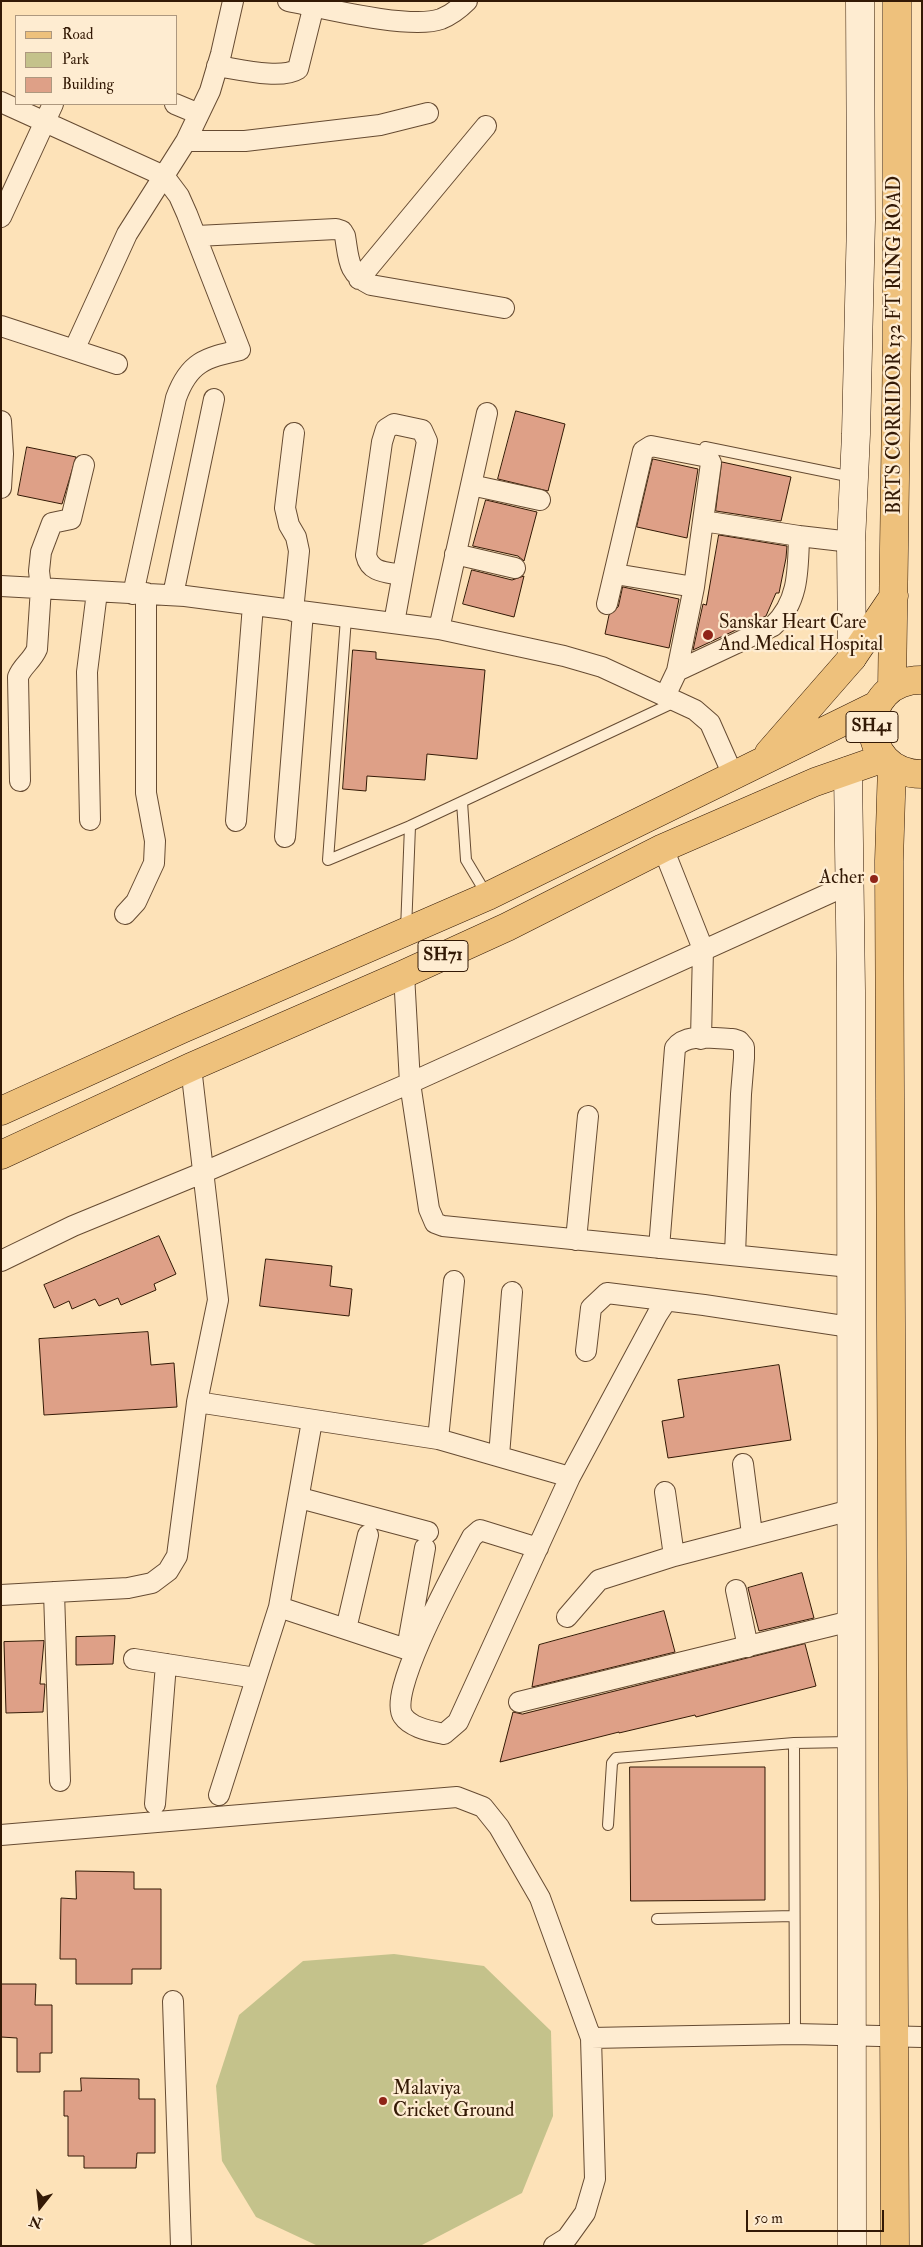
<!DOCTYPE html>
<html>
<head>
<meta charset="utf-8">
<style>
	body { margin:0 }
	#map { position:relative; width:923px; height:2247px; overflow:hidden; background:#fde2b8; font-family:"IM FELL Double Pica",serif }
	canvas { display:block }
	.frame { position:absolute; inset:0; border:2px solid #331905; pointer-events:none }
	.legend { position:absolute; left:15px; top:15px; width:162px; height:90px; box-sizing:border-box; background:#feecd1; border:1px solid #ad987f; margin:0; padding:6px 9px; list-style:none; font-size:15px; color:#331905 }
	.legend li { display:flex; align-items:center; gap:10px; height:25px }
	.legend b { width:25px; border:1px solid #ad987f }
	.north { position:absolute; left:15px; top:2182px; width:50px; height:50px; -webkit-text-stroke:4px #feecd1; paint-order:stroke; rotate:196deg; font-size:14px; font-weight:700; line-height:20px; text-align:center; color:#331905 }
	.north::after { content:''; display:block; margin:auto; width:18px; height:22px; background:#331905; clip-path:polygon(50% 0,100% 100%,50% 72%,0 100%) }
	.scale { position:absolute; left:746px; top:2210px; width:138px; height:22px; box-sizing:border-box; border:2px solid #331905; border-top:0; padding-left:6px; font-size:15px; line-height:18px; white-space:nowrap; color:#331905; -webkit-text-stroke:4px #feecd1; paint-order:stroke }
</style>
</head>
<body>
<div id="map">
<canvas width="923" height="2247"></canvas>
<div class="frame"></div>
<ul class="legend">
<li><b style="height:6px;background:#eec17c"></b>Road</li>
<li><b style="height:14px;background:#c4c28b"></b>Park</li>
<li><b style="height:14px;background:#dea087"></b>Building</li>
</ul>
<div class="north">N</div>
<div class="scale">50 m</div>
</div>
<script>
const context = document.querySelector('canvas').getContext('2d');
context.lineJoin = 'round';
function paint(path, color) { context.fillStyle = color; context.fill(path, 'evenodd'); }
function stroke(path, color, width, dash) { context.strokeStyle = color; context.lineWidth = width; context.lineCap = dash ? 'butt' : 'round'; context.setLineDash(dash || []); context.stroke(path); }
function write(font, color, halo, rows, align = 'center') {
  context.font = font + ' "IM FELL Double Pica",serif'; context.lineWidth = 4.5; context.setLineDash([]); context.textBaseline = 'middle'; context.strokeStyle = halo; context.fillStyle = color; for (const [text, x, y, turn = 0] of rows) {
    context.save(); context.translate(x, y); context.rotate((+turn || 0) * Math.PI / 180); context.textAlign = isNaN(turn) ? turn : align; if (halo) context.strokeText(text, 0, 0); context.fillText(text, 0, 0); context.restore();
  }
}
paint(new Path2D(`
	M394 1954 484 1966 551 2031 553 2116 522 2193 420 2246H318L256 2217 222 2161 216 2086 239 2015 303 1961Z`), '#c4c28b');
const building = new Path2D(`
	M516 411 565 424 548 491 498 479Z
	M27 447 76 457 62 504 18 495Z
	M653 459 698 469 687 538 637 527Z
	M722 462 791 477 781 521 716 511Z
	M486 500 537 512 524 561 518 556 473 546Z
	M719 535 787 546 786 558 779 593H776L766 616 693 650 703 604 706 605Z
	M472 570 512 580 524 576 514 617 463 604Z
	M623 587 679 599 669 648 605 634 609 615 618 607Z
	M353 650 376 652V659L485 670 477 759 427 754 425 780 367 776 366 791 343 789Z
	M159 1236 176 1274 154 1284 156 1290 121 1305 118 1298 99 1306 95 1299 72 1309 69 1301 54 1308 44 1285Z
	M266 1259 332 1266 330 1286 352 1289 349 1316 260 1306Z
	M148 1332 151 1365 174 1363 177 1407 44 1415 39 1339Z
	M779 1365 791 1440 668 1458 662 1421 684 1417 678 1380Z
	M802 1573 814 1618 759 1631 748 1588Z
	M664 1611 675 1652 532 1687 539 1645Z
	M115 1636 113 1664 76 1665V1637Z
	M44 1641 40 1684H45L43 1712 6 1713 4 1642Z
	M805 1644 816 1686 696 1717 695 1715 619 1733V1732L500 1762 513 1712 522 1714Z
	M630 1767H765V1900L631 1901Z
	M76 1871 134 1872V1889H161V1969H132V1984H76V1959H60L61 1898 76 1899Z
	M1 1984H36L35 2005H52V2053H40V2072H17V2038L1 2037Z
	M81 2078 139 2079V2099H155V2153H137L136 2168H84V2156H68V2116H64V2091H81Z`);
paint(building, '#dea087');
stroke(building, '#331905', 1);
const lane = new Path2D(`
	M705 447 852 477
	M346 618 328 860 410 826 677 701
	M462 802 466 860 487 895
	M406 930 410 826
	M608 1825 612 1763 616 1758 794 1743
	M657 1919 794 1916
	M795 2034 794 1743 850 1742`);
const street = new Path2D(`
	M288 1C323 8 411 30 441 19 451 15 460 8 467 1
	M217 66C238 69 281 80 298 69L315 1
	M1 102 164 176 179 196 187 214 240 350C205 358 189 362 176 398L133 594
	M175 104 199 114
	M186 141H245L380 125 428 113
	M1 217 53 104
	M197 236 336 229 342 231 345 236C349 259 347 273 371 285L504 308
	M359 279 486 126
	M1 326 117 364
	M74 350 127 234 186 141 210 91 221 54 233 1
	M1 421 3 454 1 488
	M471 485 540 500
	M455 554 515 568
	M615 574 694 587
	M1 586 185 596 439 629 564 656 602 667 695 710 710 723 733 775
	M173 595 214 399
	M607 604 643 451 651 446 708 457 711 463 703 521
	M293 611 299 551 296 537 289 525 285 508 294 433
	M394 623 427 441 422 430 394 424 386 429 382 442 366 555C370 573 386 572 402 575
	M439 629 487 413
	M677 671 694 587 703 521 799 536
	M666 694 677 671 773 626C799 602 798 570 799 536L851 542
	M20 781 18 677C22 666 32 661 37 649L41 588 39 571 41 552 52 523 71 519 84 465
	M90 820 87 672 97 592
	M236 821 253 605
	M285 837 303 612
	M663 848 703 949 701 1039
	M125 914 136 902 154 863 155 841 146 793V593
	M404 974 410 1083 429 1209 435 1223 443 1226 850 1267
	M576 1240 588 1116
	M659 1248 675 1048C687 1032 714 1039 733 1039L739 1041 744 1047V1058L741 1094 735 1255
	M1 1261 73 1226 202 1173 410 1083 850 884
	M586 1351 591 1308 607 1293 704 1305 850 1327
	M197 1402 438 1439 570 1477
	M438 1439 454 1281
	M499 1456 512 1292
	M743 1464 752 1534
	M665 1492 674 1556
	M300 1498 428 1532
	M538 1548 480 1530 472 1537C458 1564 386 1693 403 1716 411 1728 431 1731 444 1734L458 1722 570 1477 657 1315 666 1301
	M736 1590 748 1647
	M54 1592 60 1781
	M1 1595 128 1588 152 1583 168 1571 177 1556 197 1402 218 1300 191 1067
	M279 1607 415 1652
	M567 1617 599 1580 674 1556 851 1510
	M346 1629 368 1535
	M407 1649 425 1548
	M134 1659 256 1678
	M519 1702 851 1621
	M219 1795 279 1607 312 1421
	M155 1804 166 1664
	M1 1835 457 1797 483 1807 499 1827 540 1898 591 2038 595 2179 585 2213 567 2238 554 2246
	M173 2001 181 2246
	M591 2038 795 2034 922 2037`);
const secondary = new Path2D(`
	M852 658 851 542 856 434 861 220 860 1
	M848 771 851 991 852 2246`);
const primary = new Path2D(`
	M922 680C856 679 857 774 922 774
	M892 688 897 339V1
	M769 753 852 658 894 596
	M892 765 889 861 895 2246
	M1 1111 182 1029 488 896 877 705
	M1 1155 191 1067 404 974 507 927 663 848 815 782 884 758`);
stroke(lane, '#664b32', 12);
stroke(street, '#664b32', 22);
stroke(secondary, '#331905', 29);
stroke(primary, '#331905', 29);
stroke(lane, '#feecd1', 10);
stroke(street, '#feecd1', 20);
stroke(secondary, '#feecd1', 28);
stroke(primary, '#eec17c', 28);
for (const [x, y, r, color] of [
	[708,635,6,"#8f2418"],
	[874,879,5,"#8f2418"],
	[383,2101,5,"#8f2418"]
]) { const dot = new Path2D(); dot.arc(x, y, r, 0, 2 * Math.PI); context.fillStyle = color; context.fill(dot); stroke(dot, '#feecd1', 2); }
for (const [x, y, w] of [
	[872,727,52],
	[443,956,50]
]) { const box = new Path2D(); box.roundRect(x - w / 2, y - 15.5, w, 31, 4); context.fillStyle = '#feecd1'; context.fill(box); stroke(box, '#331905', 1); }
write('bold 18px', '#331905', null, [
	["SH41",872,727],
	["SH71",443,956]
]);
write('19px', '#331905', '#feecd1', [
	["BRTS CORRIDOR 132 FT RING ROAD",896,345,-90]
]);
write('19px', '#331905', '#feecd1', [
	["Sanskar Heart Care",719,624],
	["And Medical Hospital",719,646],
	["Acher",864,879,"right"],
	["Malaviya",393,2090],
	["Cricket Ground",393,2112]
], 'left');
</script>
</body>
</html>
